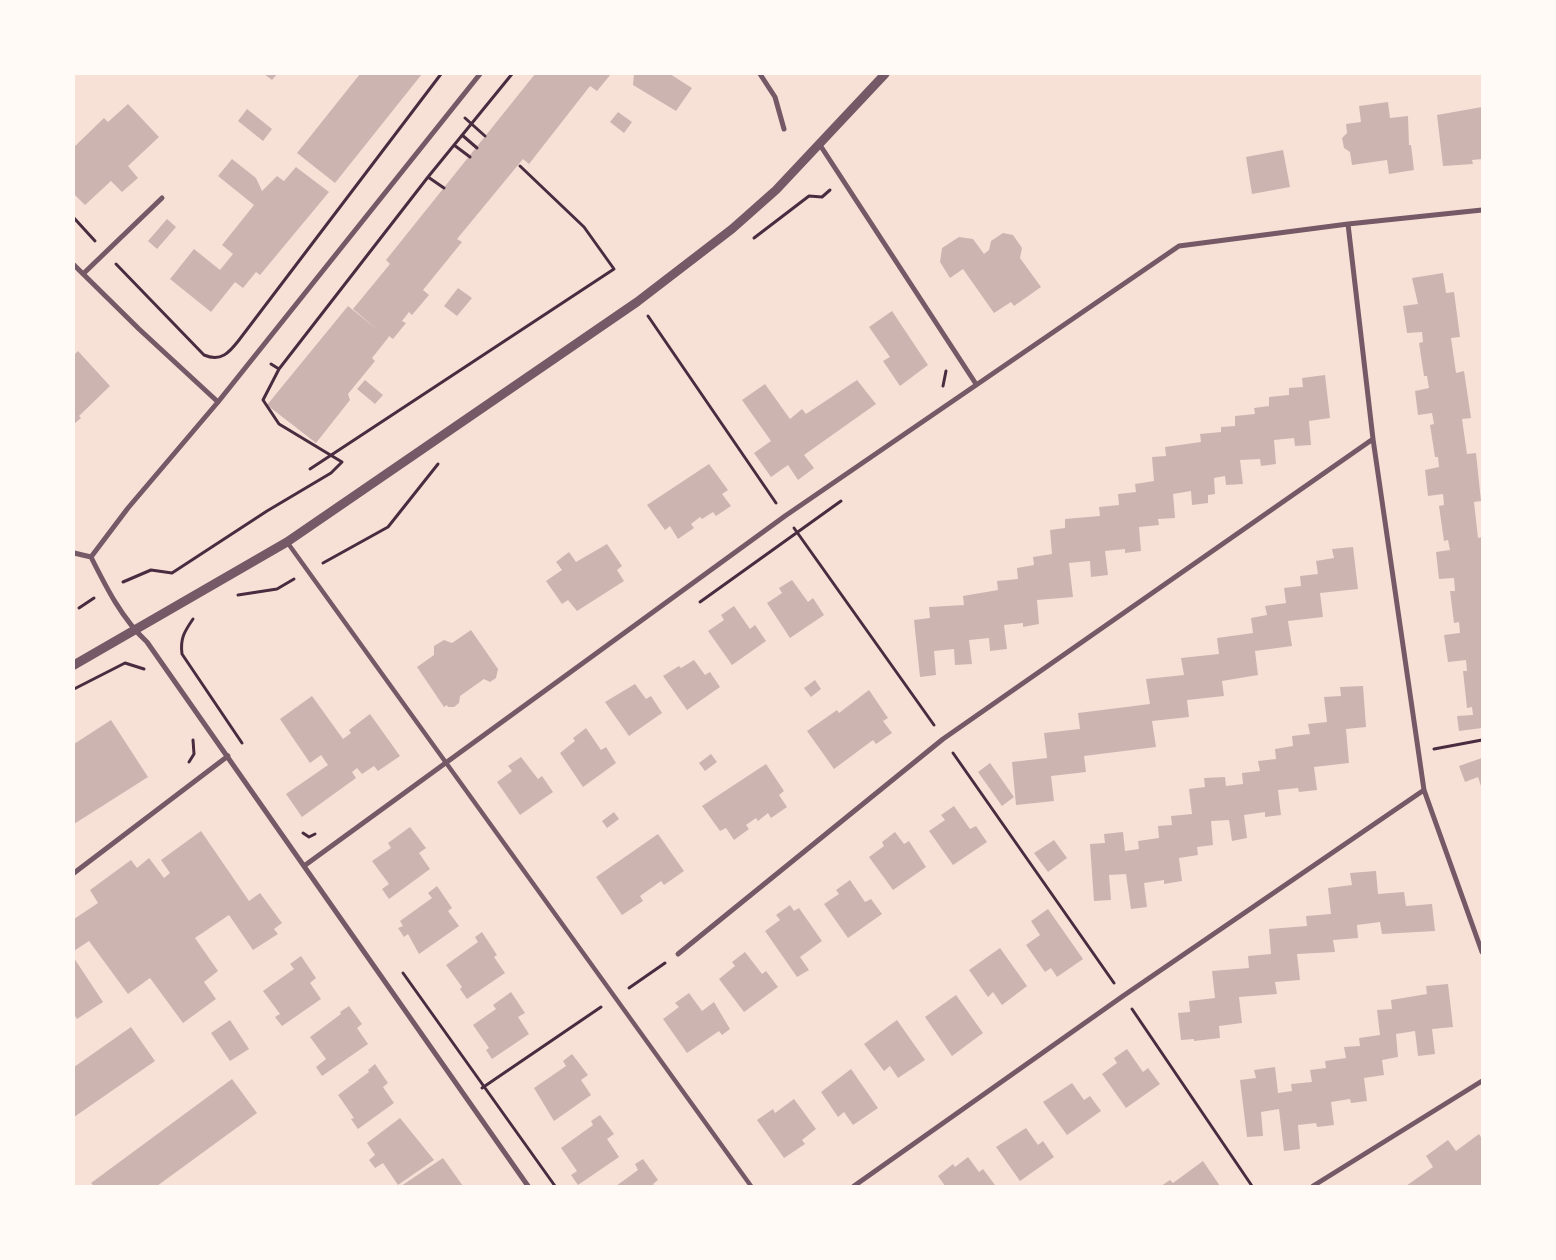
<!DOCTYPE html>
<html>
<head>
<meta charset="utf-8">
<style>
	body { margin:0 }
	#map { position:relative; width:1556px; height:1260px; overflow:hidden; background:#f7e1d7; font-family:"Source Serif 4",serif }
	canvas { display:block }
	.frame { position:absolute; inset:0; border:75px solid #fffaf5; pointer-events:none }
</style>
</head>
<body>
<div id="map">
<canvas width="1556" height="1260"></canvas>
<div class="frame"></div>
</div>
<script>
const context = document.querySelector('canvas').getContext('2d');
context.lineJoin = 'round';
function paint(path, color) { context.fillStyle = color; context.fill(path, 'evenodd'); }
function stroke(path, color, width, dash) { context.strokeStyle = color; context.lineWidth = width; context.lineCap = dash ? 'butt' : 'round'; context.setLineDash(dash || []); context.stroke(path); }
paint(new Path2D(`
	M264 74H277L272 80Z
	M360 74H422L335 183 297 153Z
	M535 74H611L597 91 590 86 529 164 523 159 457 239 462 242 423 290 429 295 412 315 409 312 402 321 406 323 393 339 389 336 388 338 372 358 375 361 348 394 350 400 316 443 267 405 348 306 379 331 353 309 390 264 386 260Z
	M634 74H670L692 88 676 111 633 85Z
	M1388 102 1390 118 1408 116 1409 145H1411L1414 170 1389 174 1387 160 1352 165 1350 152 1344 148 1342 138 1347 133 1346 124 1361 122 1359 106Z
	M128 104 159 137 128 166 138 178 122 192 111 181 85 205 74 194V147L104 118 108 122Z
	M1482 107V159L1472 160 1473 164 1443 166 1437 115Z
	M247 109 272 129 263 141 238 121Z
	M618 112 632 122 624 133 610 122Z
	M1283 150 1290 187 1252 194 1246 157Z
	M232 159 256 178 262 191 277 176 284 181 296 167 329 192 260 275 256 272 243 288 235 282 211 312 170 279 194 249 220 270 233 254 222 245 254 205 218 176Z
	M167 219 176 227 157 249 148 241Z
	M1003 233 1013 235 1022 248 1020 258 1041 287 1014 306 1011 302 994 313 963 269 950 278 940 262 942 248 959 237 973 239 984 254 989 250 991 241Z
	M1443 273 1446 293 1454 292 1460 337 1451 338 1456 373 1464 371 1471 418 1462 419 1467 454 1476 453 1481 501 1474 502 1478 538 1482 537V728L1459 731 1457 716 1473 715 1472 707 1467 708 1463 671H1467L1466 660 1448 662 1444 635 1460 633 1459 622 1454 623 1450 591H1455L1454 578 1439 579 1436 552 1450 550 1448 540 1444 541 1439 506 1444 505 1443 494 1428 496 1425 470 1439 467 1438 457H1435L1430 425 1434 424 1432 413 1418 415 1415 391 1429 388 1427 376H1424L1419 343 1423 342 1422 332 1407 333 1403 306 1418 304 1412 278Z
	M458 288 472 298 457 316 444 306Z
	M892 311 928 365 900 386 883 361 890 357 869 327Z
	M78 351 110 386 79 416 81 418 74 424V355Z
	M1325 375 1330 418 1309 421 1311 445 1295 446 1294 438 1274 440 1276 464 1261 466 1260 459 1240 460 1243 484 1226 485 1225 476 1214 478 1215 494 1208 495V503L1192 505 1191 491 1173 494 1175 518 1158 519 1159 525 1139 527 1141 551 1125 553V549L1105 551 1108 575 1091 577 1090 561 1069 563 1073 597 1037 600 1039 624 1023 627V623L1004 625 1007 649 990 651 989 638 969 640 972 664 955 665 954 649 934 651 936 675 920 677 914 620 930 618 929 607 964 605 963 596 998 590 997 581 1018 579 1017 568 1034 565 1033 557 1052 554 1050 530 1065 528V519L1100 516 1099 507 1119 505 1118 494 1136 492 1135 484 1154 481 1152 457 1166 456 1165 447 1201 442 1200 434 1221 432V427L1235 426V416L1255 414 1254 408 1269 406V397L1289 395V388L1303 387 1302 378Z
	M365 380 383 395 375 404 357 389Z
	M857 380 876 404 804 455 814 468 798 480 788 465 771 477 754 453 771 441 742 400 765 384 790 419 802 409 806 414Z
	M709 464 728 490 722 494 731 506 716 516 713 512 702 519 700 517 691 524 694 528 678 539 670 526 665 530 647 505Z
	M607 544 622 566 617 570 624 581 577 611 568 600 562 604 546 581 562 570 556 562 569 552 576 562Z
	M1353 547 1358 589 1320 593 1323 617 1288 621 1292 646 1255 651 1258 675 1222 681 1224 696 1187 700 1189 717 1152 721 1156 747 1084 756 1086 772 1051 776 1054 801 1016 805 1012 762 1047 758 1044 733 1080 729 1078 713 1150 704 1146 679 1184 675 1181 658 1219 654 1217 638 1253 633 1251 618 1267 615 1265 606 1286 603 1284 588 1301 586 1300 576 1318 574 1316 561 1334 558 1332 549Z
	M792 580 808 602 813 598 824 615 790 638 767 603 782 593 779 588Z
	M734 606 750 629 755 625 766 641 732 665 708 631 724 620 721 615Z
	M471 630 498 669 496 678 490 682 484 679 460 696 459 703 454 707H448L447 705 444 707 417 667 434 655V646L444 640 452 643Z
	M694 660 705 675 710 672 720 687 687 710 663 676 679 666 681 668Z
	M815 680 821 689 811 697 804 688Z
	M635 684 646 699 651 696 662 713 629 736 605 702Z
	M1363 686 1366 727 1346 729 1349 763 1314 767 1317 790 1299 792 1298 788 1278 790 1281 815 1265 817V812L1244 815 1247 838 1232 841 1229 820 1211 821 1213 845 1197 847 1198 855 1179 858 1182 881 1164 884V880L1144 883 1147 907 1131 909 1126 874 1109 875 1111 900 1094 901 1090 844 1105 843 1104 834 1123 832 1125 851 1139 849 1138 841 1159 838 1158 826 1172 825 1171 816 1192 814 1189 789 1205 787 1204 778 1225 777 1226 786 1243 784 1242 773 1260 771 1258 761 1276 759 1275 749 1293 746 1292 736 1310 734 1308 724 1327 722 1324 697 1341 696 1340 687Z
	M869 690 888 718 883 721 892 733 876 744 873 740 834 769 807 731 837 710 839 713Z
	M312 696 343 739 351 733 349 730 370 714 400 756 378 771 374 766 362 774 357 768 352 772 356 778 302 817 286 794 328 765 321 755 310 763 280 719Z
	M111 720 148 777 74 824V744Z
	M586 728 601 750 606 747 616 763 583 787 560 753 575 741 573 738Z
	M711 754 717 762 705 771 699 763Z
	M521 757 538 779 542 776 553 792 520 815 497 782 512 771 508 766Z
	M1482 758V789L1478 777 1465 782 1459 766Z
	M990 763 1014 797 1002 806 978 772Z
	M766 764 784 791 779 795 787 807 771 818 768 813 758 821 756 818 746 825 749 829 734 840 726 828 720 831 702 806Z
	M954 806 970 829 976 826 987 842 953 865 929 831 945 820 941 815Z
	M614 812 619 819 607 828 602 821Z
	M410 827 426 848 419 853 430 869 389 899 382 889 389 884 372 861 391 848 388 843Z
	M201 831 249 901 260 893 282 923 274 929 278 934 253 950 229 915 195 938 218 971 204 982 216 999 183 1023 150 978 128 994 89 941 74 951V919L98 903 90 890 131 860 137 868 149 858 164 878 170 873 161 860Z
	M895 832 904 844 909 841 926 867 893 890 869 857 884 846 882 842Z
	M658 834 684 871 664 885 661 881 640 896 643 901 622 915 596 877Z
	M1054 840 1067 858 1048 872 1034 853Z
	M1376 871 1378 894 1404 892 1406 906 1432 904 1435 931 1382 934 1380 922 1357 925 1358 938 1333 940 1335 952 1297 954 1300 980 1275 982 1277 994 1239 997 1242 1023 1219 1026 1220 1038 1194 1041V1039L1181 1040 1178 1013 1190 1012 1189 1001 1215 998 1212 971 1249 968 1248 956 1271 954 1269 929 1307 926 1306 916 1331 914 1328 888 1352 885 1350 873Z
	M850 880 865 902 871 899 882 914 848 938 824 904 839 894 836 890Z
	M437 886 452 908 448 911 459 926 419 954 408 934 404 937 398 928 403 926 400 921 432 898 428 893Z
	M790 905 794 911 799 908 822 941 800 957 809 970 797 977 765 931 780 920 776 915Z
	M1048 909 1083 959 1057 977 1051 968 1045 972 1026 945 1040 935 1031 921Z
	M482 932 497 955 494 957 505 973 467 999 460 989 462 987 446 965 478 942 475 937Z
	M1000 948 1027 986 1002 1005 993 992 988 997 969 970Z
	M745 952 762 974 766 971 778 987 744 1012 719 979 735 966 732 962Z
	M301 956 316 978 310 983 321 999 282 1026 275 1017 280 1014 263 991 294 969 290 964Z
	M74 958 103 1002 77 1019 74 1014Z
	M1448 984 1453 1027 1432 1029 1435 1054 1418 1056 1415 1031 1396 1034 1398 1057 1382 1060 1384 1075 1364 1078 1367 1101 1351 1103 1350 1099 1331 1102 1334 1125 1317 1127 1316 1123 1298 1125 1300 1149 1284 1151 1279 1109 1261 1112 1263 1136 1247 1137 1240 1080 1256 1078 1254 1070 1275 1067 1278 1093 1292 1091 1291 1084 1312 1082 1310 1070 1326 1068 1325 1061 1346 1058 1344 1047 1360 1046 1359 1038 1380 1035 1377 1010 1392 1009 1391 1000 1427 994 1426 986Z
	M511 992 525 1013 518 1017 529 1034 492 1059 486 1050 489 1048 473 1025 496 1009 493 1005Z
	M689 993 702 1011 714 1002 730 1029 722 1035 719 1031 687 1053 663 1019 679 1007 675 1003Z
	M956 995 983 1033 952 1056 925 1017Z
	M349 1006 362 1024 357 1028 368 1044 322 1076 316 1067 326 1059 310 1037 341 1014 340 1012Z
	M230 1020 249 1049 230 1061 211 1033Z
	M897 1020 925 1060 898 1078 890 1066 884 1071 864 1044Z
	M131 1027 155 1061 74 1117V1067Z
	M1127 1049 1143 1072 1148 1068 1160 1084 1126 1108 1102 1074 1117 1063 1114 1058Z
	M572 1054 588 1075 581 1080 591 1095 554 1121 534 1088 566 1066 563 1061Z
	M375 1064 388 1083 383 1087 394 1103 358 1129 351 1119 354 1118 338 1095 369 1072 368 1070Z
	M851 1069 878 1108 853 1125 844 1112 838 1117 821 1092Z
	M232 1079 257 1113 157 1186H94L91 1183Z
	M1072 1083 1084 1100 1090 1096 1101 1111 1067 1135 1043 1102Z
	M794 1099 816 1129 802 1140 805 1144 784 1158 757 1120 773 1109 775 1113Z
	M600 1115 614 1134 607 1139 619 1157 578 1185 571 1175 577 1171 561 1148 593 1125 591 1121Z
	M400 1118 434 1160 398 1185 383 1163 375 1168 369 1160 375 1155 367 1143Z
	M1026 1128 1038 1145 1043 1141 1054 1157 1020 1181 996 1147Z
	M1479 1134 1482 1139V1185L1406 1186 1433 1167 1426 1156 1448 1140 1456 1151Z
	M968 1157 979 1172 983 1169 995 1185 945 1186 938 1176 953 1164 955 1167Z
	M443 1158 463 1186H401Z
	M643 1159 658 1180 653 1184 655 1186H616L638 1170 635 1164Z
	M1203 1161 1220 1186H1161L1170 1180 1173 1183Z`), '#ccb4b1');
stroke(new Path2D(`
	M465 118 485 136
	M462 135 477 148
	M454 145 470 157
	M428 177 444 188
	M74 218 95 241
	M754 238 809 196 822 197 830 190
	M116 264 204 355C221 362 229 353 239 340L441 74
	M648 316 776 503
	M271 364 279 369 428 177 512 74
	M943 386 946 371
	M310 469 614 269 584 227 520 166
	M794 528 934 725
	M323 563 388 527 438 464
	M123 582 151 570 172 573 267 511 331 473 342 462 279 424 263 400 279 369
	M238 595 277 589 294 579
	M700 602 841 501
	M79 608 94 598
	M193 619C184 632 180 639 182 654L242 743
	M74 689 125 663 144 669
	M1434 749 1482 740
	M953 753 1114 983
	M189 762 194 754 193 740
	M303 833 309 837 315 834
	M403 973 555 1186
	M629 988 665 963
	M1132 1009 1252 1186
	M482 1088 601 1007`), '#4a2c40', 3);
stroke(new Path2D(`
	M287 542 751 1186`), '#755966', 4.5);
stroke(new Path2D(`
	M480 74 218 402 128 508 91 557C106 587 122 619 147 642L528 1186
	M760 74 775 97 784 129
	M820 145 976 384
	M1348 224 1373 439 1424 790 1482 952
	M74 265 139 329 218 402
	M83 274 162 198
	M74 553 91 557
	M304 866 785 516 1179 246 1348 224 1482 210
	M74 873 228 756
	M678 954 943 739 1373 439
	M854 1186 1123 996 1424 790
	M1313 1186 1482 1081`), '#755966', 5);
stroke(new Path2D(`
	M74 665 287 542 637 302 732 229 776 190 885 74`), '#755966', 9);
</script>
</body>
</html>
